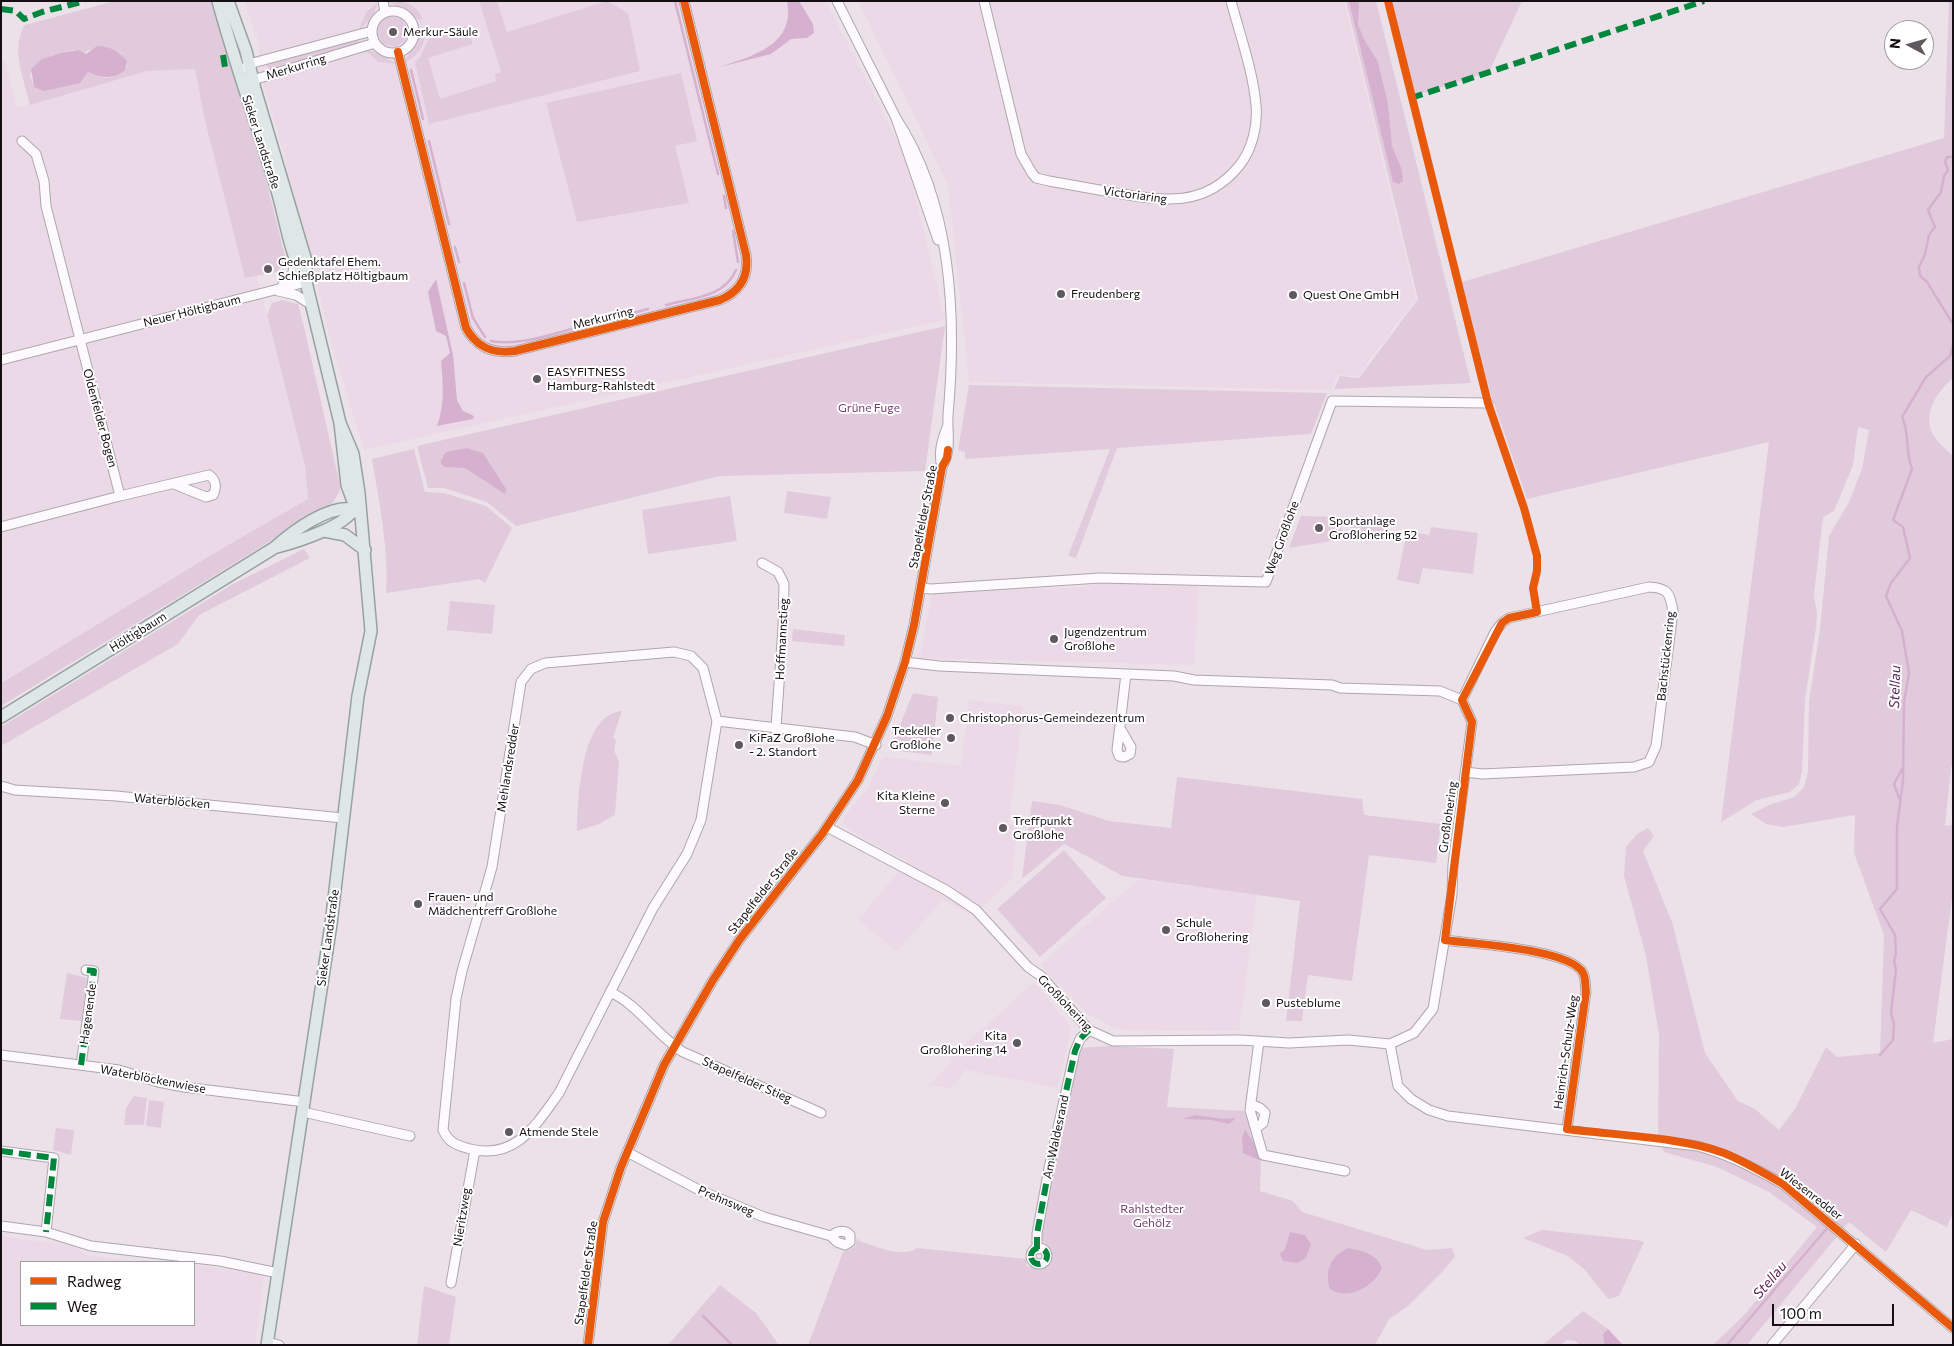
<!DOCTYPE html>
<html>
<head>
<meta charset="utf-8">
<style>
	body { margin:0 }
	#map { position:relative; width:1954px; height:1346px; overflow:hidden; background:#ece1e9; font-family:Commissioner,sans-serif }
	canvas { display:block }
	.frame { position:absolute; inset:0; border:2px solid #150f14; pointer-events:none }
	.legend { position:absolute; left:20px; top:1261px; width:175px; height:65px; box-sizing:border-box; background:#fff; border:1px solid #a19fa1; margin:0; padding:6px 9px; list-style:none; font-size:15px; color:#150f14 }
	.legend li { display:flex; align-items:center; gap:10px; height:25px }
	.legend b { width:25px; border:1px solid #a19fa1 }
	.north { position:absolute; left:1884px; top:20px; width:50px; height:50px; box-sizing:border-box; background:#fff; border:1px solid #a19fa1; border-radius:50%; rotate:276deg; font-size:14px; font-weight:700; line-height:20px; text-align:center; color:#150f14 }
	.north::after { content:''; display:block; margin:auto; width:18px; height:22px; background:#60585f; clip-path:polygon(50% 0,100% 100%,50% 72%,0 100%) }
	.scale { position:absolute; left:1772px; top:1304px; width:122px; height:22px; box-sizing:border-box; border:2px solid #150f14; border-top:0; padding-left:6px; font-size:15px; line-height:18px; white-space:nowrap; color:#150f14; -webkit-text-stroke:4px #fff; paint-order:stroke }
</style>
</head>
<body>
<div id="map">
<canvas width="1954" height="1346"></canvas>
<div class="frame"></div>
<ul class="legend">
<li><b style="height:6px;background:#e8590c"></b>Radweg</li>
<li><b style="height:6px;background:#00873e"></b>Weg</li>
</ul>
<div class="north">N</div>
<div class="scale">100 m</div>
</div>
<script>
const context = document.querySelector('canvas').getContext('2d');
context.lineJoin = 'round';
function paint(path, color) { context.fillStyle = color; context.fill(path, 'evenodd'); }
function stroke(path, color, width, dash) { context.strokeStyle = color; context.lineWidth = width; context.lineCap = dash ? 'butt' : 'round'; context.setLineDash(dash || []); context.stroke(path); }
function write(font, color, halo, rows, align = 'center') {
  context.font = font + ' Commissioner,sans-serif'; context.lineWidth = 4; context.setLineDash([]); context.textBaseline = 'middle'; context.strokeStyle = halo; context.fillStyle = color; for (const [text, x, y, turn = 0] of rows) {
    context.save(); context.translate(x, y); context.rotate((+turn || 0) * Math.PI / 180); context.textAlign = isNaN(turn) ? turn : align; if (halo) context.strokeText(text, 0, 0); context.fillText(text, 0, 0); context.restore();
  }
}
paint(new Path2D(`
	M244 1H826L906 158 945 320 364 450 331 342 281 144 259 69V43Z
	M858 1H1344L1416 299 1357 377 1338 374 1331 390 969 382 948 185Z
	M5 61 17 108 147 71 195 69 204 117 245 278 257 276 305 466 308 499 1 682V62Z
	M1100 579 1199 582 1194 665 920 658 932 593 1086 587Z
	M969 700 1023 706 1009 824 1018 825 1012 878 973 916 943 900 897 951 858 920 907 861 849 830 843 823 845 815 867 790 883 757 961 766Z
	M1139 879 1257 895 1239 1031 1125 1030 1112 1026 1088 1014 1040 965Z
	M1034 982 1071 1026 1058 1088 966 1070 951 1088 930 1085 951 1062 949 1059Z
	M1 1236 73 1246 86 1255 142 1262H21V1325H194V1265L264 1274 255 1345H1Z`), '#ecd9e8');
paint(new Path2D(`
	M115 1H213L237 84 253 127 286 260 277 272 245 278 204 117 195 69 147 71 30 105C24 79 10 48 25 25ZM73 50H78L82 54 89 50 120 53 126 61 127 67 111 77 105 78 88 72 34 87 30 74 42 59Z
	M389 1C405 1 416 3 423 20L414 18Z
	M479 1H497L507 32 607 1 628 13 640 71 429 124 415 62 420 57 430 36 467 26 473 44 428 58 440 99 496 81 495 74 501 72Z
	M1346 1H1376L1471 383 1334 389 1340 376 1359 378 1418 299Z
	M1391 1H1522L1489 72 1414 96Z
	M1949 1H1953V378C1937 392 1921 414 1934 436 1938 443 1947 450 1953 456V766L1951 767 1945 826 1953 825V890L1933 1043 1953 1039V1212L1947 1227 1911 1210 1886 1252 1849 1222 1747 1345H1713L1745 1314 1817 1227 1769 1192 1717 1167 1664 1152 1658 1135 1659 1035 1646 956 1624 876 1626 847 1637 834 1648 828 1654 836 1643 851 1672 922 1705 1053 1738 1101 1755 1109 1779 1130 1795 1109 1826 1047 1837 1057 1880 1053 1884 935 1854 853 1855 815 1783 827 1766 824 1751 814 1769 805 1794 797 1804 787 1808 772 1809 701 1820 629 1829 536 1849 502 1862 469 1869 430 1858 427 1853 465 1834 511 1823 517 1814 595 1817 613 1816 628 1805 700 1802 772 1799 784 1790 792 1757 800 1721 822 1769 442 1527 499 1490 392 1462 282 1944 138Z
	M378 2 372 18 359 30 366 12Z
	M390 16 402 19 408 30 405 41 395 47 382 44 377 33 380 22Z
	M425 26C427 41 420 56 405 62L418 32Z
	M358 38 360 44 269 71 266 64Z
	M365 50 380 53 396 64 378 62Z
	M681 73 697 141 675 146 689 203 577 222 546 103Z
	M282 300 298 304 304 327 340 485V490L333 503 1 706V683L223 548 308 499 305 466 267 315 272 303Z
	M945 326 925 471 720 476 516 526 487 502 444 488H428L417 446Z
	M969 385 1327 393 1311 434 1117 448 1076 558 1068 556 1110 449 965 459V452L958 450Z
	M414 449 425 492 444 493 486 506 512 528 485 583 479 579 386 593C389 548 379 503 372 459Z
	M787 491 831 497 827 519 784 513Z
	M730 496 737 541 648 554 642 510Z
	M1301 516 1340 517 1344 539 1289 548Z
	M1360 516 1387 521 1390 526C1383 533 1364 537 1355 535 1347 528 1349 518 1360 516Z
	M1431 527 1478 533 1473 574 1423 568 1419 584 1397 580 1407 531 1429 535Z
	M304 549 310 558 199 615 178 644 1 746V727L233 584Z
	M450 601 495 605 492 634 447 630Z
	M793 629 845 635 844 646 792 641Z
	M913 693 938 697 932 755 890 750Z
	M622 711 613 738 616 740 614 750 619 762 615 815 599 824 577 831C578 800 580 714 622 711Z
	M1177 777 1362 799 1364 815 1441 824 1436 863 1369 855 1352 981 1308 975 1302 1021H1286L1300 901 1123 876 1064 844 1022 879 1032 801 1060 805 1109 821 1171 828Z
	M1064 850 1106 898 1040 957 997 909Z
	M432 890 443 898 439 915 428 918 429 909 434 904 430 897Z
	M67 973 87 978 82 1021 60 1019Z
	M1111 1046 1174 1049 1167 1107 1244 1111 1261 1158 1260 1191 1293 1201 1302 1212 1427 1250 1452 1248 1455 1256 1444 1270 1408 1306 1389 1319 1375 1345H808L843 1252 855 1247 857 1238 860 1241C876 1246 902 1259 917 1248L1027 1259 1026 1266 1042 1268 1051 1262 1052 1251 1042 1240 1041 1234 1079 1048Z
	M134 1096 147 1098 144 1125H124L126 1108Z
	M149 1100 164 1102 161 1128 146 1126Z
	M56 1128 74 1130 71 1155 53 1150Z
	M1542 1230 1637 1240 1644 1242 1619 1296 1608 1299 1585 1270 1568 1256 1523 1238Z
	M720 1285 756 1313 779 1345H668Z
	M424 1286 456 1297 449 1345H417Z
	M1583 1311 1608 1329 1603 1334 1604 1345H1579L1576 1341 1567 1340 1561 1345H1543Z`), '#e2cadd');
paint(new Path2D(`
	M787 1H799L813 24 814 33 807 38 791 39 771 54 716 68C750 57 796 46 787 1Z
	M1349 1H1359L1358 25 1365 41 1378 62 1388 104 1392 146 1402 170 1403 181 1399 184 1393 182Z
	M97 46C109 46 119 51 127 61L125 70C113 80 101 78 88 72L80 83 44 91 34 87 31 69 42 59 61 53 78 50 86 54Z
	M436 279 453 355 457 400 463 411 474 416 473 419 437 426C445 405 443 383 441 361L450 353 446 336 436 331 428 292Z
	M467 448 483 453 506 489 505 494 465 468 445 467 441 464V460L446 452Z
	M1195 1115 1224 1119 1236 1118 1229 1124 1212 1120 1183 1119Z
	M1245 1130 1256 1146 1259 1160 1243 1153 1242 1138Z
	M1290 1232 1305 1235 1311 1244 1306 1258 1297 1263 1283 1261 1280 1254 1285 1249Z
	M1348 1248C1363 1251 1376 1253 1382 1268 1374 1287 1348 1301 1330 1289 1324 1270 1331 1256 1348 1248Z
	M1608 1329 1623 1345H1604L1603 1334Z`), '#d6b1cf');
stroke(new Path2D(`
	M675 1 718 174
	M411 70 423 119
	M429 141 449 224
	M1953 157H1947L1945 162 1948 170 1944 176 1941 192 1928 210 1935 227 1929 235 1925 254 1919 267 1920 276 1927 282 1953 324
	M724 196 726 208
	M733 231 738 262
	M455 247 459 262
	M464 283 473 318 485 337
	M666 305C692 298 725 297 736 270
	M594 323 648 309
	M491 341C521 347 557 332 586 325
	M1899 798 1894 784 1902 769
	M1880 1055 1893 1040 1894 1024 1891 1013 1896 970 1894 960 1896 954 1895 935 1880 909 1897 889V826L1903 781 1904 702 1909 673 1902 631 1886 596 1891 583 1910 558 1903 527 1893 520 1912 469C1905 452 1910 433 1902 417L1926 377 1950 356 1953 345
	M703 1316 732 1345
	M1727 1345 1828 1227`), '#d6b1cf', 2.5);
const minor = new Path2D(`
	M383 1 385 12
	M837 1 896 118 938 240
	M984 1 1021 154 1032 173 1036 178 1049 181C1071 185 1094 189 1116 193 1163 201 1205 208 1239 166 1252 150 1258 126 1256 105 1253 71 1240 35 1231 1
	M372 32a21 21 0 1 1 42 0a21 21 0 1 1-42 0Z
	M398 52 466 328C477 348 493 354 515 351L720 300C741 291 749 276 746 255L684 1
	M245 68 249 64 372 31
	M248 78 253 80 375 43
	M896 118C952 204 957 315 948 415 947 434 952 450 942 467
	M282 286 292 276 295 263
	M278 291 296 295 312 305
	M1 360 306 282
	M120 496 209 475C216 480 217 488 213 495L206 497 174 484
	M1 527 120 496 46 206 44 181 36 154 22 141
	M762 563 778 572 784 584 783 627 776 727
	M921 588 931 589 1100 578 1266 582 1332 401 1488 403
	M674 652 691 656 703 668 717 721 701 820 687 854 653 908 559 1093C536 1125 516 1160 470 1149 456 1145 449 1143 443 1130L456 999 462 971 492 867 521 682 531 669 545 663Z
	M1462 700 1495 632 1502 623 1509 618 1649 587C1668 588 1670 593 1673 611L1656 746 1649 762 1634 767 1482 774 1466 772
	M717 721 855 737 876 745
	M1120 728 1131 747 1130 754 1124 757 1119 756 1117 750 1126 674
	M1 786 15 790 116 796 343 818
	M827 827 946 890 976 910 1028 967 1041 976 1089 1030 1113 1041 1240 1040 1289 1043 1348 1040 1390 1044 1414 1033 1433 1009 1452 894 1453 864 1472 722 1462 700 1440 691 1340 688 1332 685 1194 680 1174 676 939 666 905 662
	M1445 940C1473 944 1571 949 1583 973 1586 978 1585 987 1586 992L1567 1129
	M610 992C639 1005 656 1035 683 1052L821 1113
	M1259 1041 1250 1110 1263 1155 1345 1171
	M1390 1044 1398 1086 1411 1099 1429 1110 1448 1116 1697 1146C1728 1154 1754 1168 1783 1184L1953 1328
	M1 1055 119 1070 158 1082 184 1087 305 1102
	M81 1065 94 971 86 970
	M1251 1104 1260 1108 1265 1113 1263 1123 1256 1128
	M303 1112 410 1136
	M1 1151 54 1158 46 1232
	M627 1152 701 1191 764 1217 831 1236 837 1242 845 1245 850 1242V1235C844 1229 837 1231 831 1236
	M1 1226 46 1232 91 1246 220 1261 278 1273
	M1031 1256a8 8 0 1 1 16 0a8 8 0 1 1-16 0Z
	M1037 1249V1234L1049 1168 1075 1051 1080 1039 1089 1030
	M451 1283 475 1150
	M267 1342 279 1345
	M588 1345 603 1222 621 1167 664 1065 713 980 740 939 822 834 858 780 887 716 905 662 914 625 942 467C938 452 942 440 948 425
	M1772 1345 1856 1244`);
const major = new Path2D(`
	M218 1C235 64 257 125 276 187 286 220 289 253 306 282
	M228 1 246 51 255 89 306 261V282L340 423 347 485 357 512
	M324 531 345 535 365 550
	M277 547C296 542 352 525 356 504
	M1 717 274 548C293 531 329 504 355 509
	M267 1345 331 924 358 696 371 631 359 493 353 454 340 423`);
stroke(minor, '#aea7ac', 11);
stroke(major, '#96a2a0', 14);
stroke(minor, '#fcfafc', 9);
stroke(major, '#dfe7e6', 11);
stroke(new Path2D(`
	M1 9 16 11 24 19 42 12 85 1
	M223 55 225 67
	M1411 98 1704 1
	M81 1065 94 971 86 970
	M1 1151 54 1158 46 1232
	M1031 1256a8 8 0 1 1 16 0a8 8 0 1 1-16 0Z
	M1037 1249V1234L1049 1168 1075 1051 1080 1039 1089 1030`), '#00873e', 6, [12, 6]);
stroke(new Path2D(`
	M1388 1 1488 403 1524 508 1537 556V571L1533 588 1537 612 1509 618 1502 623 1462 700 1472 722 1445 940C1473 944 1571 949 1583 973 1586 978 1585 987 1586 992L1567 1129C1613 1135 1682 1137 1724 1153 1744 1161 1764 1173 1783 1184L1953 1328
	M398 52 466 328C477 348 493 354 515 351L720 300C741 291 749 276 746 255L684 1
	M588 1345 603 1222 621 1167 664 1065 713 980 740 939 822 834 858 780 887 716 905 662 914 625 942 467 947 458 948 450`), '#e8590c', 8);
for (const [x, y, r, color] of [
	[393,32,5,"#60585f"],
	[268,269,5,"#60585f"],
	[1061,294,5,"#60585f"],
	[1293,295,5,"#60585f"],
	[537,379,5,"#60585f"],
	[1319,528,5,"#60585f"],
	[1054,639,5,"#60585f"],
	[950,718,5,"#60585f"],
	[951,738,5,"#60585f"],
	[739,745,5,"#60585f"],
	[945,803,5,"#60585f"],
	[1003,828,5,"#60585f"],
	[418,904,5,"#60585f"],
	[1166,930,5,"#60585f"],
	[1266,1003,5,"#60585f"],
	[1017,1043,5,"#60585f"],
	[509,1132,5,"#60585f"]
]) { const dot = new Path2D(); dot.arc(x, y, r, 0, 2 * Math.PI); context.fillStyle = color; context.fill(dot); stroke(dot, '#fff', 2); }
write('12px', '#150f14', '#fff', [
	["Merkur-Säule",403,32],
	["Gedenktafel Ehem.",278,262],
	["Schießplatz Höltigbaum",278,276],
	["Freudenberg",1071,294],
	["Quest One GmbH",1303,295],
	["EASYFITNESS",547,372],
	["Hamburg-Rahlstedt",547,386],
	["Sportanlage",1329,521],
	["Großlohering 52",1329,535],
	["Jugendzentrum",1064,632],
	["Großlohe",1064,646],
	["Christophorus-Gemeindezentrum",960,718],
	["Teekeller",941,731,"right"],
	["Großlohe",941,745,"right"],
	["KiFaZ Großlohe",749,738],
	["- 2. Standort",749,752],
	["Kita Kleine",935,796,"right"],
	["Sterne",935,810,"right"],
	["Treffpunkt",1013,821],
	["Großlohe",1013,835],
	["Frauen- und",428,897],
	["Mädchentreff Großlohe",428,911],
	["Schule",1176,923],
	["Großlohering",1176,937],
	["Pusteblume",1276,1003],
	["Kita",1007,1036,"right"],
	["Großlohering 14",1007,1050,"right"],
	["Atmende Stele",519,1132]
], 'left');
write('12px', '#150f14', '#fff', [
	["Merkurring",296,67,-17],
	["Sieker Landstraße",261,142,72],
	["Victoriaring",1135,195,8],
	["Neuer Höltigbaum",192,311,-14],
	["Merkurring",603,318,-14],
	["Oldenfelder Bogen",100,418,75],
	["Stapelfelder Straße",923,517,-79],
	["Weg Großlohe",1282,538,-70],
	["Höltigbaum",138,632,-32],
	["Hoffmannstieg",782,639,-87],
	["Bachstückenring",1666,656,-84],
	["Mehlandsredder",508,768,-81],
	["Waterblöcken",172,801,5],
	["Großlohering",1448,817,-82],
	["Stapelfelder Straße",763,891,-52],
	["Sieker Landstraße",328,938,-82],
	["Großlohering",1065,1003,46],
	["Hagenende",88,1014,-82],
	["Heinrich-Schulz-Weg",1566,1052,-82],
	["Waterblöckenwiese",153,1079,11],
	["Stapelfelder Stieg",747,1080,24],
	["Am Waldesrand",1056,1137,-78],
	["Wiesenredder",1811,1194,38],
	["Prehnsweg",726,1201,23],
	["Nieritzweg",462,1217,-81],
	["Stapelfelder Straße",586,1273,-82]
]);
write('12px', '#783e70', '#fff', [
	["Grüne Fuge",869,408],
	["Rahlstedter",1152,1209],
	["Gehölz",1152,1223]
]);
write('italic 14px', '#5e2657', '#fff', [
	["Stellau",1895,687,-88],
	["Stellau",1770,1280,-50]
]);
</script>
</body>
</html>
